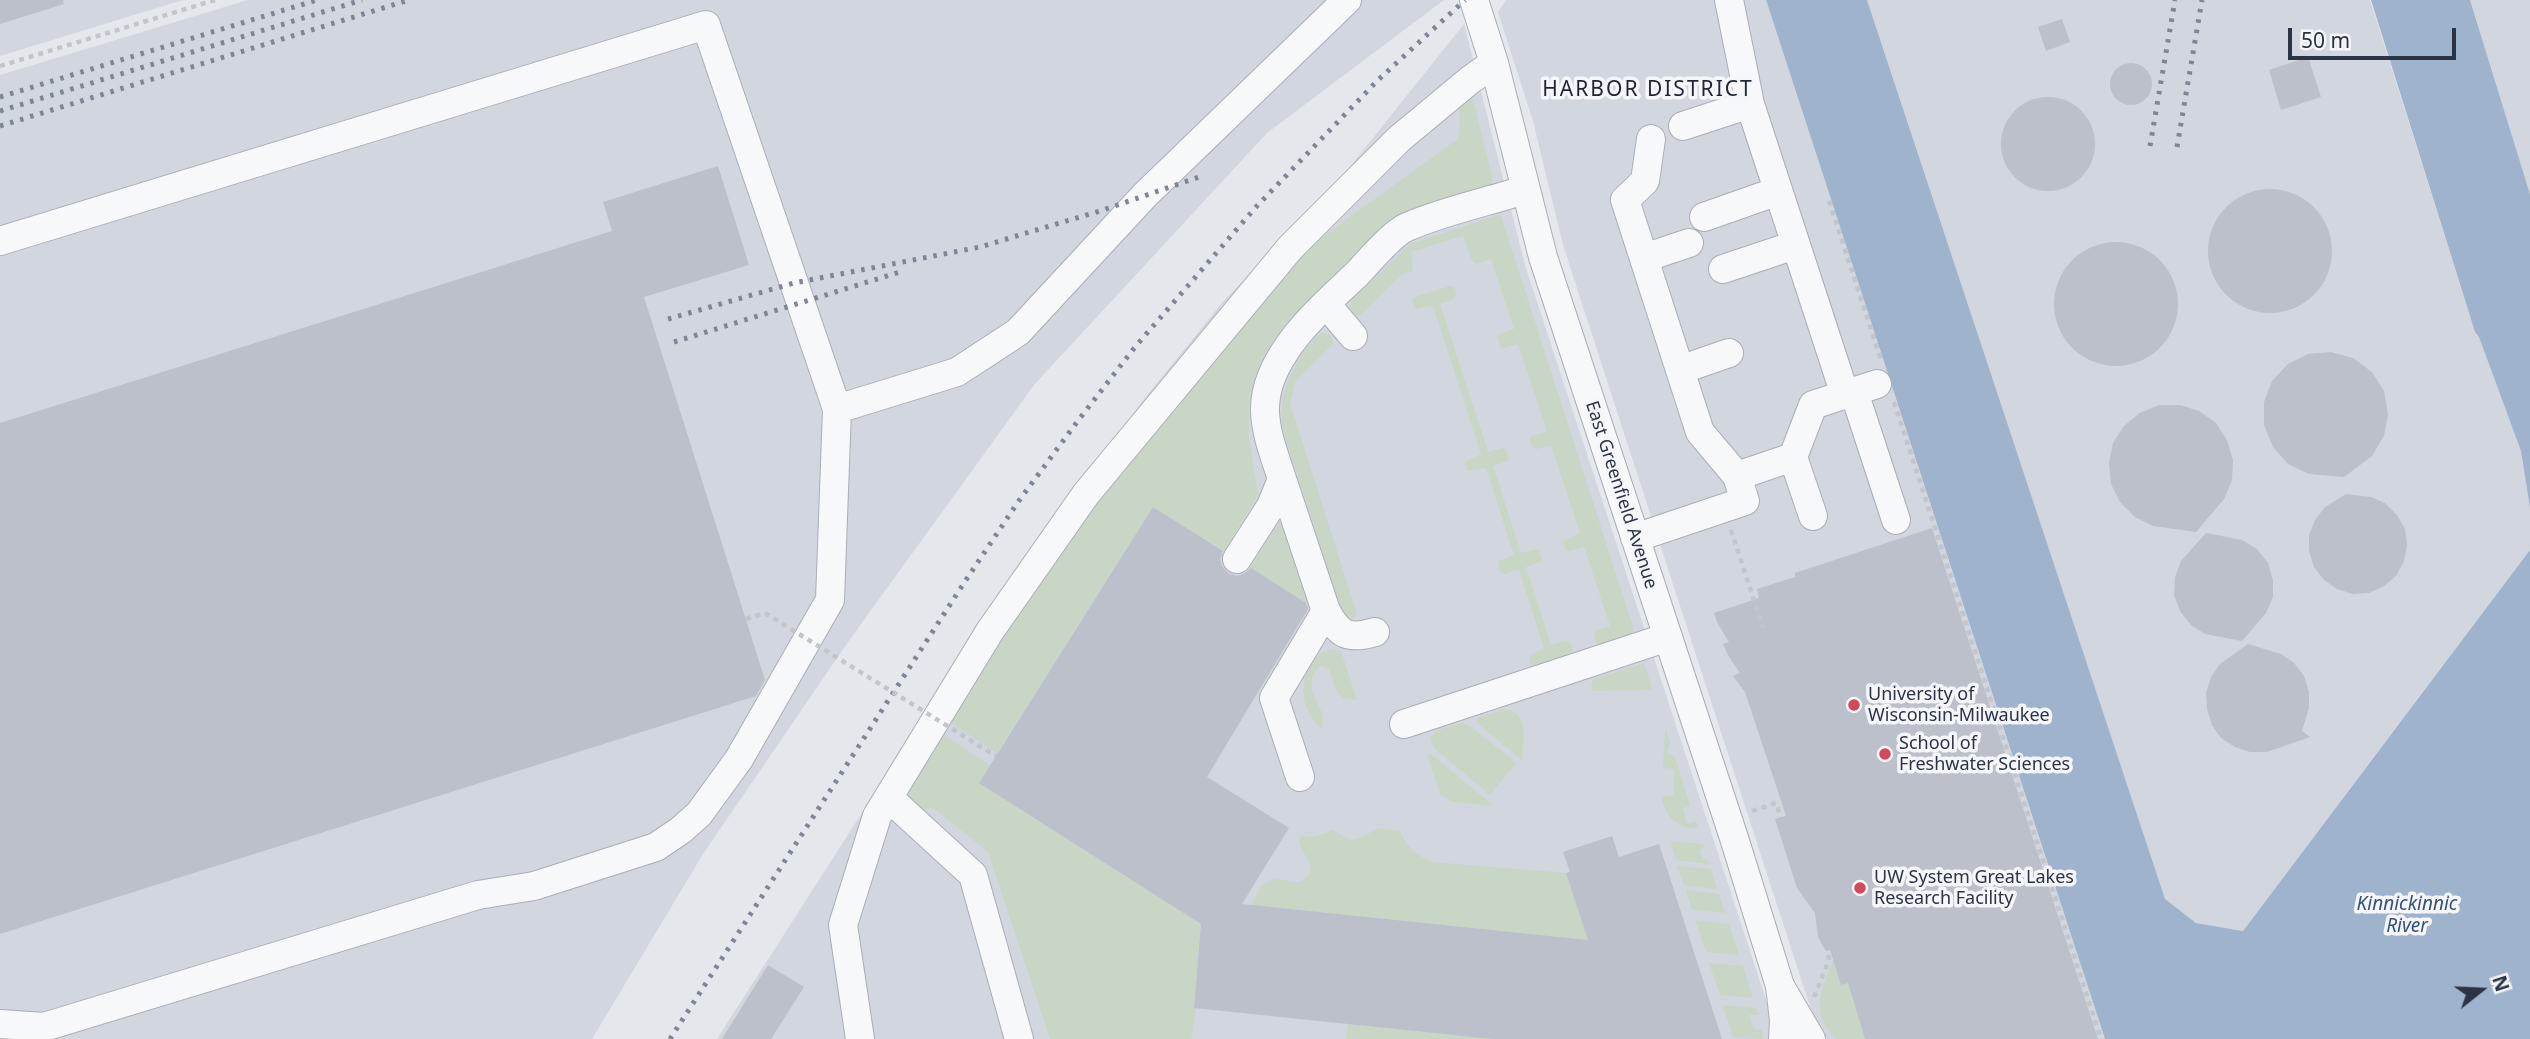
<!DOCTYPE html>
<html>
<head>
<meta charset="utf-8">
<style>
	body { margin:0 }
	#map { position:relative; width:2530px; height:1039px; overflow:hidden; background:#e4e7ec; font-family:"Noto Sans",sans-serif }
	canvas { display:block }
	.north { position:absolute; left:2446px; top:955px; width:70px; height:70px; -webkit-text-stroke:5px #f4f6f9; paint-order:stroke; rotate:72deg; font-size:19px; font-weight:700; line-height:28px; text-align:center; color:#2b3445 }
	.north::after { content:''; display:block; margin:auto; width:24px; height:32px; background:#2b3445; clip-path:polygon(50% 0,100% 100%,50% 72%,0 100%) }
	.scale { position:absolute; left:2288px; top:28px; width:168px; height:32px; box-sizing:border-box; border:4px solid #2b3445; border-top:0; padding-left:9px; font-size:21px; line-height:24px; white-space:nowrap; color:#2b3445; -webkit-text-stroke:5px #f4f6f9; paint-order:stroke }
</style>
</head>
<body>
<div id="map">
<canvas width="2530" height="1039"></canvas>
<div class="north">N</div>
<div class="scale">50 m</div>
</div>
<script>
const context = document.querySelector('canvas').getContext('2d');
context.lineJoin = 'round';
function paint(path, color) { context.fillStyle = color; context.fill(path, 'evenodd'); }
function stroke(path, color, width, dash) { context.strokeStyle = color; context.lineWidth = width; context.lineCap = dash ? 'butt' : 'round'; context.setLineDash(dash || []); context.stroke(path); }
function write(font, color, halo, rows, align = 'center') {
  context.font = font + ' "Noto Sans",sans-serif'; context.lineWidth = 7; context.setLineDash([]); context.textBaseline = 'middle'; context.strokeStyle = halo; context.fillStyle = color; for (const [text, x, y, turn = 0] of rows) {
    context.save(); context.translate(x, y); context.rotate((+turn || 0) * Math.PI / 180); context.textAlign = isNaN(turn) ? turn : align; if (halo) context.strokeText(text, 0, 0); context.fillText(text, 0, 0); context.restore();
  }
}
paint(new Path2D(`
	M0 0H183L0 56Z
	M248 0H1444L1267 133 1034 385 848 642 703 854 592 1039H0V75Z
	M1506 0H1766L2105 1039H1825L1816 1025 1563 245 1533 121 1498 12Z
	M1867 0H2370L2475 332 2479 336 2521 451 2530 508V550L2243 931 2196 923 2165 900Z
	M2470 0H2530V194Z
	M1464 24 1525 265 1773 1021 1774 1039H717L992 610 1141 403 1221 304 1349 168Z`), '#d2d6de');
paint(new Path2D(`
	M1471 91 1493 181 1488 185 1391 218 1288 321 1272 343 1257 372 1249 406V437L1258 495 1224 551 1153 507 997 753 946 720 1033 583 1244 318 1295 266 1299 254 1459 138 1460 105Z
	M1498 215 1501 216 1635 633 1600 644 1596 642 1594 635 1595 631 1610 626 1584 547 1569 551 1566 550 1563 541 1580 533 1551 445 1537 449 1533 448 1530 440 1532 436 1547 431 1518 344 1503 348 1500 346 1497 337 1499 334 1514 329 1491 259 1476 264 1472 261 1463 236 1411 252 1413 271 1401 275 1360 316 1353 315 1350 306 1352 300 1410 244Z
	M1450 286 1454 287 1456 294 1454 299 1440 304 1488 452 1502 448 1506 449 1509 458 1507 461 1493 466 1521 553 1536 549 1539 550 1542 559 1540 562 1526 567 1551 645 1565 641 1571 644 1573 651 1569 655 1535 666 1530 664 1529 656 1544 648 1519 570 1504 574 1500 572 1498 564 1499 561 1514 555 1486 468 1468 471 1465 462 1481 454 1433 306 1416 309 1412 301 1414 297Z
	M1323 333 1329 334 1333 339V344L1295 382 1290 403 1357 614 1354 618 1350 619 1341 610 1283 431C1277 393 1293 363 1318 335Z
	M1279 522H1284L1313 607 1250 568Z
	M1333 649 1341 651 1357 700 1343 698C1331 687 1335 679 1328 668L1320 666C1296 691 1331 706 1321 729 1315 722 1309 715 1306 706 1299 684 1308 651 1333 649Z
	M1644 663 1651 685V690L1592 691V680Z
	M1505 709C1530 712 1523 741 1522 760L1477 723V718Z
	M1462 723 1473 728 1516 763 1490 795 1435 749 1430 738 1438 730Z
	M1665 727 1670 743 1667 752 1675 757 1690 806 1683 808 1687 824 1696 822 1698 828C1678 829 1663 816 1662 796H1673L1674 769 1663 768Z
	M939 732 990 765 979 783 1201 924 1194 1007 1196 1008 1191 1039H1050L988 852 932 807 920 812 910 802 905 785Z
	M1431 754 1494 806 1453 802 1441 796 1427 755Z
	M1380 828 1400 831C1407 847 1416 855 1432 862L1566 873 1588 940 1251 905 1262 885 1276 878C1287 880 1298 887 1307 877 1320 862 1296 854 1300 836 1313 838 1321 836 1333 829 1357 848 1356 838 1380 828Z
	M1670 841 1703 844 1704 848 1699 850 1703 860 1707 859 1709 864 1676 860Z
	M1677 866 1711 869 1717 889 1684 885Z
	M1686 890 1719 894 1725 913 1692 910Z
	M1695 920 1729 924 1739 955 1706 952Z
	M1833 960 1841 985 1848 983 1865 1039H1836C1810 1013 1821 989 1833 960Z
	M1709 963 1743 966 1753 998 1720 995Z
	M1723 1005 1756 1008 1758 1015H1749L1754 1029 1762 1030 1763 1039 1733 1037Z
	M1348 1024 1492 1039H1346Z`), '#c9d6c5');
paint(new Path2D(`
	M1766 0H1867L2165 899 2196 923 2243 931 2530 550V1039H2105Z
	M2371 0H2470L2530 194V508L2521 451 2479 337 2475 332Z`), '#9fb4cc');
paint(new Path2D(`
	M0 0H63L64 4 0 24Z
	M2062 19 2070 42 2046 51 2038 27Z
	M2308 57 2321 97 2281 110 2269 70Z
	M2110 84a21 21 0 1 1 42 0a21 21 0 1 1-42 0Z
	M2001 144a47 47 0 1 1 94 0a47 47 0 1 1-94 0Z
	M718 166 749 265 644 297 765 680 756 696 0 934V423L612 231 603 202Z
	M2208 251a62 62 0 1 1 124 0a62 62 0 1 1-124 0Z
	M2054 304a62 62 0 1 1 124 0a62 62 0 1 1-124 0Z
	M2331 352 2353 358 2372 372 2384 391 2388 414 2384 436 2372 456 2344 477 2309 474 2288 464 2273 447 2264 425V402L2272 381 2288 364 2308 354Z
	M2159 405H2180L2199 411 2216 423 2227 440 2233 460 2232 480 2224 499 2196 532 2153 526 2135 517 2120 502 2111 484 2109 463 2113 443 2124 426 2140 413Z
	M2346 494 2371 497 2385 503 2397 515 2405 529 2407 545 2404 561 2396 576 2384 586 2369 593 2353 594 2337 589 2324 580 2314 567 2309 551V535L2315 520 2325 507Z
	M1153 507 1223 551 1220 559 1222 566 1228 573 1237 576 1245 573 1251 568 1306 603 1308 609 1207 777 1289 828 1242 904 1588 940 1566 873 1570 872 1563 852 1612 836 1619 857 1659 844 1722 1039H1492L1194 1008 1201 924 979 783Z
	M1932 528 2098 1039H1865L1848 983 1841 985 1830 950 1826 951 1818 937 1815 913 1797 888 1775 819 1786 816 1745 692 1733 676 1740 673 1728 655 1723 644 1729 642 1717 622 1714 613 1759 598 1757 589 1795 577V573Z
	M2206 533 2242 540 2257 549 2268 563 2273 580V597L2266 613 2242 641 2205 634 2191 625 2180 611 2174 595 2175 577 2181 561Z
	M2248 644 2281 654 2294 663 2304 676 2309 692V708L2302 731 2310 737 2267 752H2250L2235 747 2221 738 2212 725 2207 709 2206 693 2211 677 2220 664Z
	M768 965 804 987 771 1039H722Z`), '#bbc0ca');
const minor = new Path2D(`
	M1474 0 1494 63 1543 257 1735 841 1780 986
	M1729 0 1750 104 1845 395
	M1683 126 1750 104
	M1704 217 1778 191
	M0 241 706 25 837 409 830 600 739 759 699 814 681 830 656 847 534 886 478 895 44 1027 0 1024
	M1644 258 1689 243
	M1723 269 1795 245
	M1326 304 1353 336
	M1680 370 1729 353
	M1854 392 1896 520
	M837 409 957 372 1018 332 1145 195 1347 0
	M1793 457 1813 516
	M1737 476 1793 457 1813 405 1877 384
	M1282 479 1326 611C1339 635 1348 640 1375 632
	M1635 538 1745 501 1737 476 1700 432 1625 200 1645 181 1651 139
	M1237 559 1271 506 1282 479C1275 457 1266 435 1265 412 1263 357 1321 308 1357 274 1368 262 1394 232 1407 227 1443 211 1487 202 1524 190
	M1404 724 1668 637
	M1300 777 1274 698 1326 611
	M889 798 973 875 1019 1039
	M860 1039 843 925 877 816 990 631 1086 494 1290 248 1399 139 1470 80 1494 63
	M1783 1039 1784 1020 1780 986 1811 1039`);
stroke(minor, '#a9aeb7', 30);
stroke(new Path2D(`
	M0 66 215 0
	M1829 201 1881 360
	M1894 402 2101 1039
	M1731 530 1763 628
	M1752 811 1776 803 1781 818
	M1814 997 1829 960 1828 950`), '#c2c5cb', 4.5, [5, 5]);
stroke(minor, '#f7f8fa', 28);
stroke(new Path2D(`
	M0 97 317 0
	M0 111 362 0
	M0 126 409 0
	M2150 146 2175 0
	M2177 147 2202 0
	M668 319 794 283 980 247 1103 210 1199 177
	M674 342 903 271
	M670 1039 962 586 1018 502 1077 422 1135 347 1256 207 1378 80 1465 0`), '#7d8696', 5, [3.5, 7]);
stroke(new Path2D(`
	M746 619 765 613 996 756`), '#c2c5cb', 4.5, [5, 5]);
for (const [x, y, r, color] of [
	[1854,705,7,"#d1495b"],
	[1885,754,7,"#d1495b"],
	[1860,888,7,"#d1495b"]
]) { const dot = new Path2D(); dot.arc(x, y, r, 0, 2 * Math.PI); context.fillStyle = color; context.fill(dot); stroke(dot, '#f4f6f9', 2.5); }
write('18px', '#2b3445', '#f4f6f9', [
	["East Greenfield Avenue",1621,495,72]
]);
write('18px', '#2b3445', '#f4f6f9', [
	["University of",1868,695],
	["Wisconsin-Milwaukee",1868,716],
	["School of",1899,744],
	["Freshwater Sciences",1899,765],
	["UW System Great Lakes",1874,878],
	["Research Facility",1874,899]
], 'left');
write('italic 19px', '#34527a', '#f4f6f9', [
	["Kinnickinnic",2407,905],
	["River",2407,927]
]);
context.letterSpacing = '2px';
write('21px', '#1d2536', '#f4f6f9', [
	["HARBOR DISTRICT",1648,90]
]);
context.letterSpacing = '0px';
</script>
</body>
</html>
